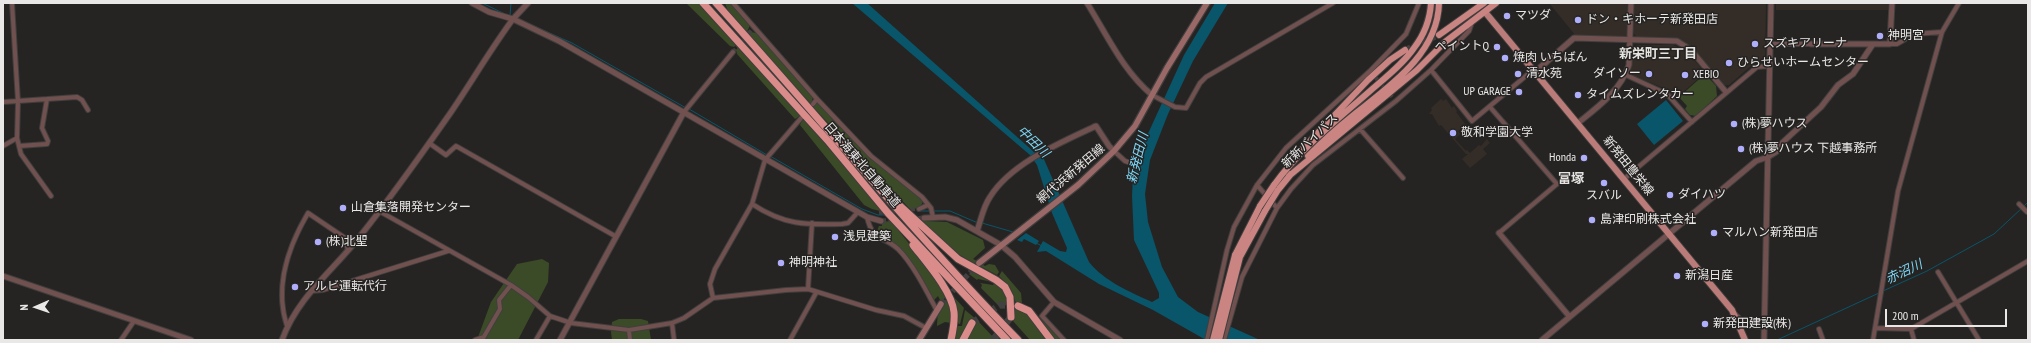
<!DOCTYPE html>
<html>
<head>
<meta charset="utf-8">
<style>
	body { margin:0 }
	#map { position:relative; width:2031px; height:343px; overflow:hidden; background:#262422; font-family:"PT Sans Narrow",sans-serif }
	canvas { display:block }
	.frame { position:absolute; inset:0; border:4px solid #eae8e7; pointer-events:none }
	.north { position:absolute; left:16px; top:287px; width:40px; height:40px; -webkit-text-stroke:3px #262422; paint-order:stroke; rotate:268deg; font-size:11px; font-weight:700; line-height:16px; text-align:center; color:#eae8e7 }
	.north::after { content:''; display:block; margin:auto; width:14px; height:18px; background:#eae8e7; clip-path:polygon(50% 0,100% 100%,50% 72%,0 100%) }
	.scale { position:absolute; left:1885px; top:309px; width:122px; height:18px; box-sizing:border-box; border:2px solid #eae8e7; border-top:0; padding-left:5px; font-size:12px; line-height:14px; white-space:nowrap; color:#eae8e7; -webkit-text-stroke:3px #262422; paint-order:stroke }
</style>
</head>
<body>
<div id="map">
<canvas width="2031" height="343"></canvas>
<div class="frame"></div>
<div class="north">N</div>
<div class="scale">200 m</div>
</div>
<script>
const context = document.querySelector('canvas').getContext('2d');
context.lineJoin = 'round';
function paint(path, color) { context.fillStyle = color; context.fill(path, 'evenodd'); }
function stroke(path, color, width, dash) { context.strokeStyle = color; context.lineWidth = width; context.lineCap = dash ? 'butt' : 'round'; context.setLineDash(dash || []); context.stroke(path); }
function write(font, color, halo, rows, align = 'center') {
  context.font = font + ' "PT Sans Narrow","Noto Sans JP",sans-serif'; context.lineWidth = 3; context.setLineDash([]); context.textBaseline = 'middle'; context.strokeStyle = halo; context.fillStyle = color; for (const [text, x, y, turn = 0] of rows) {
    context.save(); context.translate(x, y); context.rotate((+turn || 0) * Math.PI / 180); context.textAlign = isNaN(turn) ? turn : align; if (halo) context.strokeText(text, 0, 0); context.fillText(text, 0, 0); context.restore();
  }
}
paint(new Path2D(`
	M1549 3H1627L1628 35 1625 37 1576 36Z
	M1634 3H1766L1765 59 1753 64 1729 85H1723L1692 48 1684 42 1677 40 1637 38 1633 32Z
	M1776 3H1888V10H1776Z
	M1637 45H1673L1682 49 1689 54 1705 73 1675 99 1664 88 1634 76 1630 69 1633 49Z
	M1441 99 1443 101 1446 99 1452 108 1454 106 1457 111 1456 112 1466 125 1458 131 1460 134 1455 139 1466 151 1467 150 1470 153 1479 145 1481 146 1487 139 1490 143 1483 149 1487 154 1470 168 1462 159 1468 154H1466L1441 125 1439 126 1432 114H1429L1432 110 1431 108Z`), '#342d27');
paint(new Path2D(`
	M686 3H698L737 44 734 47 730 46Z
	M725 3H732L750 25 747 32 728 11Z
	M751 32 756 33 813 97 811 104 749 35Z
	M739 46 801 115 795 119 737 54 736 50Z
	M1705 74 1716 86 1717 96 1696 116 1690 115 1685 109 1687 106 1679 97Z
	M816 103H819L846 133 921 198 923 200C922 208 916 209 910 209L813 107Z
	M803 118 884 212 872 209 864 205 800 125Z
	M924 218 926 221 947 222 983 240 985 248 973 259 979 262 977 265 953 251 920 219Z
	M891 221 923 261 947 296 941 302 938 296 934 300 900 250 876 233 879 226H882V222Z
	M542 259 549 263 548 282 518 340H477L491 302 517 264Z
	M980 263 985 266 989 264 995 265 999 272 997 275 978 265Z
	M974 269 994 279 992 282 978 279 977 280 969 274Z
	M1002 271 1021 293 1022 304 1016 303 1010 287 999 276Z
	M996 281 999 283 1010 305H998L981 288 982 285 980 283 993 285Z
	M952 295 964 308 960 324 957 323 955 302Z
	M948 297 950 303 951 323 945 322 937 326C938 315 937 315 943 308L942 304Z
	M1015 308 1027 313 1050 340H1030L1013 321Z
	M965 310 976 319 960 340H953L956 326H962Z
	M1042 317 1062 340H1054L1040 318Z
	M619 319H641L648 321 651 340H612L611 332 612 322Z
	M977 320 994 338 992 340H965L973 324Z`), '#3b4b27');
paint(new Path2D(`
	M852 3H867L1034 152 1043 157 1089 262C1104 281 1130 292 1152 302L1159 298V293L1134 240 1132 196 1133 175 1140 151 1184 55 1215 3H1228L1193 61 1168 114 1150 160 1145 194 1148 222 1162 267 1178 297 1198 312 1260 340H1206L1153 310 1099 284 1046 251 1037 252 1043 241 1060 251 1066 252 1067 248 1052 213 1037 165 1030 155Z
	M1666 100 1683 121 1654 145 1637 124Z
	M1026 233 1039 241 1036 245 1024 239 1022 242 1017 240Z`), '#09556a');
stroke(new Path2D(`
	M482 3 505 14
	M510 16 511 3
	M518 19 572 43 686 108
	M689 109 767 155
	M770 156 862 209 878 215H886
	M2024 206 2028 202
	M921 211H931
	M934 211H950L978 223
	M982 223 1013 232
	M1036 243 1042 246
	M1883 291 1927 271 1994 234 2022 208
	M3 339 5 340
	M1777 340 1879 293`), '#09556a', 1);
stroke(new Path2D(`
	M733 52 754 27
	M1371 72 1392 97
	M905 210 919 209
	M879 213 899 211`), '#434140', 4, [4, 2]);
stroke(new Path2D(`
	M881 221 924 218`), '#434140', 5, [5, 2.5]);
stroke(new Path2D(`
	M941 304 976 266`), '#434140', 5.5, [5.5, 3]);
stroke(new Path2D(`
	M1405 50 1439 35`), '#434140', 6, [6, 3]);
stroke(new Path2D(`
	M972 323 1000 305 1018 306
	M993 340 1011 317`), '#434140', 7, [7, 3.5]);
const minor = new Path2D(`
	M733 3 817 99 871 156 922 197 931 208 933 217
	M1770 44H1811
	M1890 44H1897L1914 34 1942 32
	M1431 70 1472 121 1533 70
	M1626 75 1667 94 1692 122
	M1152 95 1175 107 1186 108 1200 83 1206 77 1333 3
	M3 102 77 97 82 100 88 110
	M813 104 817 99
	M1490 107 1557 184 1499 233
	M684 112 733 52
	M1360 129 1403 178
	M17 138 21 154 51 196
	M429 143 446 155 456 146 615 236
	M3 146 17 138 18 102 12 3
	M19 146 47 144 48 141 42 128 47 99
	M1114 151 1125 161 1134 164
	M1624 179 1757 67 1769 66
	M1257 185 1277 208
	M752 204C784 225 805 225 842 224L848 223 858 212
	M2019 204 2027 212
	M919 209 928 205
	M379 211 511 285 528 297 550 316 571 323 629 330 672 323 684 318 713 298 786 290 808 289 876 310 904 316 926 328
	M867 217C873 243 883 235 898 249 913 264 926 290 936 309
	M1938 272 1979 340
	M808 289 812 223
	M310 291 323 290 448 251
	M713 298 710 284 715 269 752 204 765 160 802 117
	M1054 302 1042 316 1064 340
	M1735 314C1745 324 1751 327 1764 327
	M672 323 674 340
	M287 326C274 287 288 247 308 213L345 238 348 250
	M1875 328 1911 329 2028 261
	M1819 329 1823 340
	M1911 329 1914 340
	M629 330 630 340
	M121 340 134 321
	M475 340 484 337
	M482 340 500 309 499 300 511 285
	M536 340 550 316
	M790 340 816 293
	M1207 340 1227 250 1234 227 1257 185 1286 148 1370 71 1406 34 1419 3
	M1224 340 1242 277 1277 208 1291 189 1313 165 1396 101 1431 70 1469 31 1472 22
	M1873 340 1898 191 1942 32 1959 3`);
const tertiary = new Path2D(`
	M528 3 513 19 559 41 867 217 881 221
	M1087 3C1107 35 1123 71 1152 95
	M1811 44H1873
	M1535 72 1574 38 1677 41 1691 50 1726 92
	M1578 123C1598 107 1621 90 1629 65L1631 3
	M924 218 945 217 957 220 1001 245 1015 257 1054 302 1120 340
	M977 231C981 220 983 207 990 197 1011 163 1062 142 1096 126L1109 146 1114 151
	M1499 233 1569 316
	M3 276 191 340
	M282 340C298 296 334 270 361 235 392 196 421 155 449 115 471 83 490 50 513 19L489 12 472 3
	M560 340 684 112
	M1542 340 1756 161 1768 157 1776 152 1782 143 1821 107 1838 85 1853 74 1873 44H1890L1892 3
	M1764 340 1771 3`);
const secondary = new Path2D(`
	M979 263 1078 185 1114 151 1135 126 1167 68 1207 3
	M919 340 941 304`);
const primary = new Path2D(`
	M1485 12 1732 310 1745 340`);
const trunk = new Path2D(`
	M1439 35 1484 3
	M1308 156C1322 142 1336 129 1351 117 1387 88 1438 55 1439 3
	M1290 162 1368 80 1390 60 1405 50
	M1289 176 1417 70 1445 42 1496 3
	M1274 185C1300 149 1337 120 1370 91 1385 78 1403 64 1414 48 1424 35 1430 20 1431 3
	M1278 190 1291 174
	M1235 255 1260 206
	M1240 257 1265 211`);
const motorway = new Path2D(`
	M703 3 829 142 888 213 1007 340
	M716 3C817 115 913 232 1018 340
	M898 204 958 259 996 280 1005 287 1010 297 1011 317
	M913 245C926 262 952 291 954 312 955 322 953 331 951 340
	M1018 306 1029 311 1051 340
	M963 340 972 323`);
stroke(minor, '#413f3e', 6);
stroke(tertiary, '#413f3e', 7);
stroke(secondary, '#413f3e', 8);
stroke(primary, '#413f3e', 8);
stroke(trunk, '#413f3e', 8);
stroke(motorway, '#413f3e', 9);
stroke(minor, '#70514f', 4);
stroke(tertiary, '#70514f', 5);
stroke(secondary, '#9a6967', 5.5);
stroke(primary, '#bb7c79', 6);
stroke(trunk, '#ca8481', 6);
stroke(motorway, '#d98c89', 7);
const trunkBridge = new Path2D(`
	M1260 206 1274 185
	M1265 211 1278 190
	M1213 340 1235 255
	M1219 340 1240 257`);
stroke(trunkBridge, '#413f3e', 8, []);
stroke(trunkBridge, '#ca8481', 6);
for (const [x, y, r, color] of [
	[1507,16,4,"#afaefa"],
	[1578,20,4,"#afaefa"],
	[1880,36,4,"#afaefa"],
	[1755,44,4,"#afaefa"],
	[1497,47,4,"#afaefa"],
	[1505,58,4,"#afaefa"],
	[1729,63,4,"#afaefa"],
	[1518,74,4,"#afaefa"],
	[1649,74,4,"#afaefa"],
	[1685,75,4,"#afaefa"],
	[1519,92,4,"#afaefa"],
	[1578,95,4,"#afaefa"],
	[1734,124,4,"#afaefa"],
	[1453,133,4,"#afaefa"],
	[1741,149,4,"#afaefa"],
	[1584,158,4,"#afaefa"],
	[1604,183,4,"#afaefa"],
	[1670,195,4,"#afaefa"],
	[343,208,4,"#afaefa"],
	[1592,220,4,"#afaefa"],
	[1714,233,4,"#afaefa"],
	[835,237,4,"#afaefa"],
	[318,242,4,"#afaefa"],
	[781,263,4,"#afaefa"],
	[1677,276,4,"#afaefa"],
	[295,287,4,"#afaefa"],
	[1705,324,4,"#afaefa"]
]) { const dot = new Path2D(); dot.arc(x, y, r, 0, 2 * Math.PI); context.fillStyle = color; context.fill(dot); stroke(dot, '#262422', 1.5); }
write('12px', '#eae8e7', '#262422', [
	["マツダ",1515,16],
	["ドン・キホーテ新発田店",1586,20],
	["神明宮",1888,36],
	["スズキアリーナ",1763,44],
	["ペイントQ",1489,47,"right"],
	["焼肉 いちばん",1513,58],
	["ひらせいホームセンター",1737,63],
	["清水苑",1526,74],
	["ダイソー",1641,74,"right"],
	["XEBIO",1693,75],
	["UP GARAGE",1511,92,"right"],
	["タイムズレンタカー",1586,95],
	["(株)夢ハウス",1742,124],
	["敬和学園大学",1461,133],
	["(株)夢ハウス 下越事務所",1749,149],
	["Honda",1576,158,"right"],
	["ダイハツ",1678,195],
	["スバル",1604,196,"center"],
	["山倉集落開発センター",351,208],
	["島津印刷株式会社",1600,220],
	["マルハン新発田店",1722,233],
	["浅見建築",843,237],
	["(株)北聖",326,242],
	["神明神社",789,263],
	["新潟日産",1685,276],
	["アルビ運転代行",303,287],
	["新発田建設(株)",1713,324]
], 'left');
write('12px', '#eae8e7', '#262422', [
	["新新バイパス",1310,141,-44],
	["日本海東北自動車道",862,165,49],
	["新発田豊栄線",1628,166,51],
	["網代浜新発田線",1071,174,-40]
]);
write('bold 13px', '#e6e4e1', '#262422', [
	["新栄町三丁目",1658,54],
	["富塚",1571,179]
]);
write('italic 13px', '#7dd8f9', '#262422', [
	["中田川",1033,142,44],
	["新発田川",1138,158,-76],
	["赤沼川",1904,272,-25]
]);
</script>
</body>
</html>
